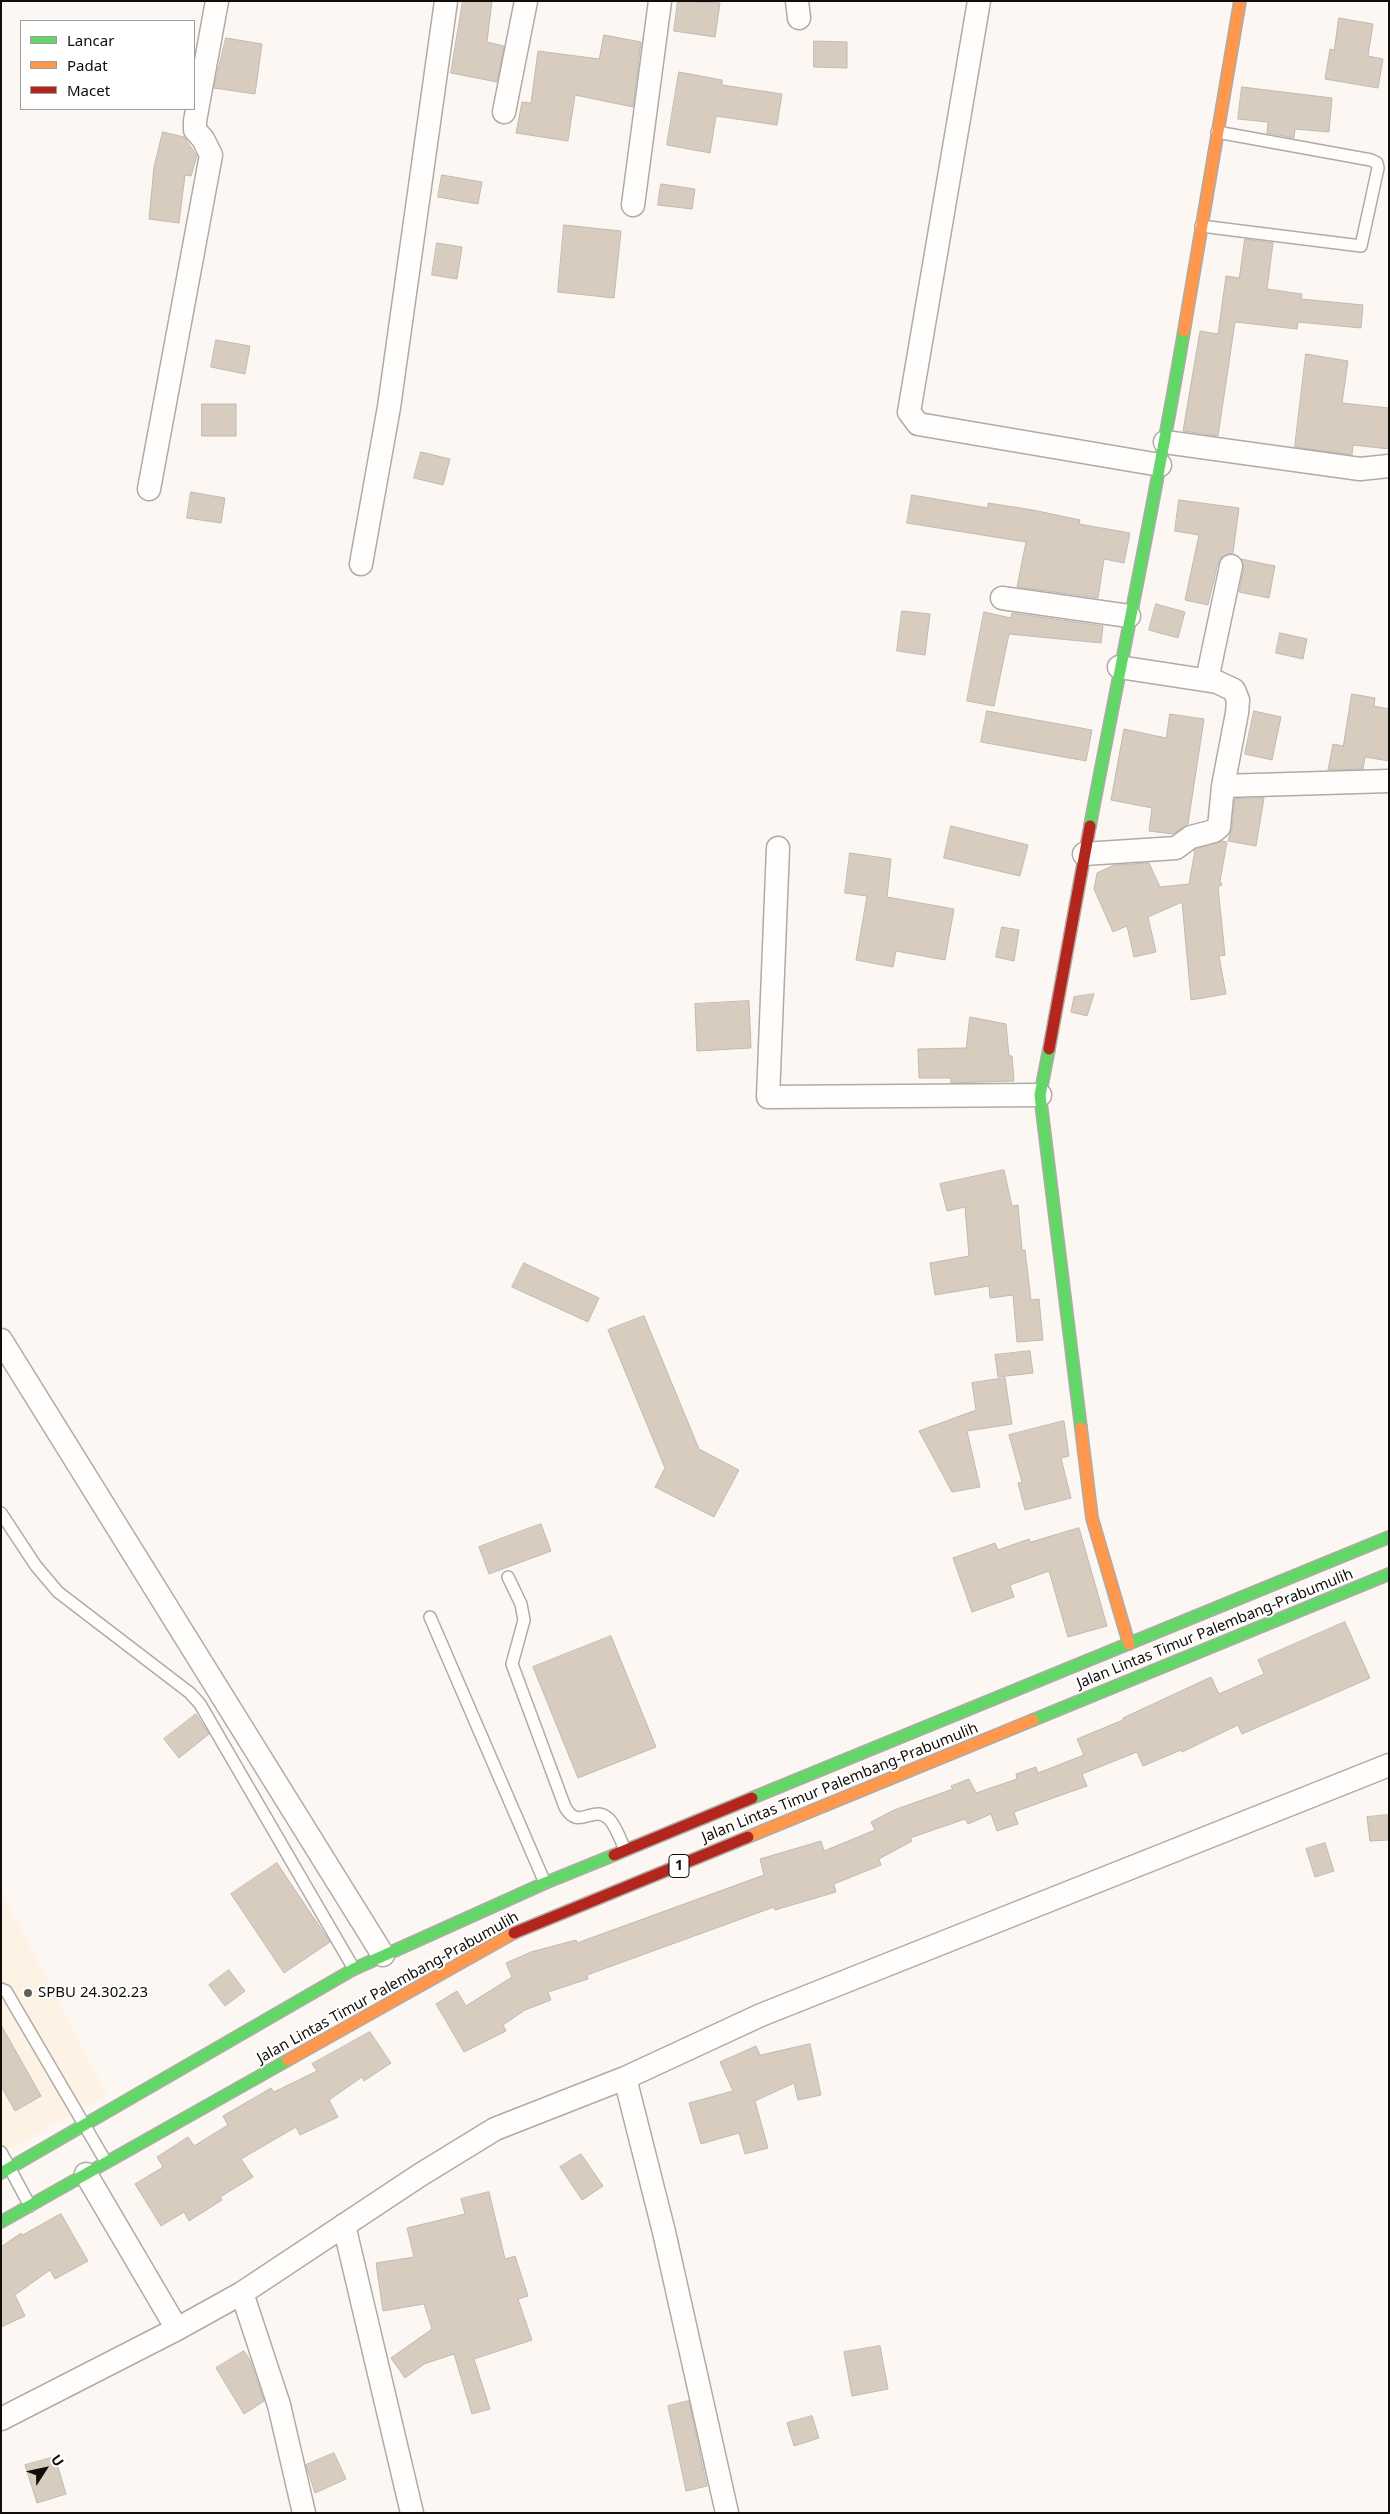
<!DOCTYPE html>
<html>
<head>
<meta charset="utf-8">
<style>
	body { margin:0 }
	#map { position:relative; width:1390px; height:2514px; overflow:hidden; background:#fcf7f2; font-family:"Noto Sans",sans-serif }
	canvas { display:block }
	.frame { position:absolute; inset:0; border:2px solid #110d08; pointer-events:none }
	.legend { position:absolute; left:20px; top:20px; width:175px; height:90px; box-sizing:border-box; background:#fff; border:1px solid #a09e9c; margin:0; padding:6px 9px; list-style:none; font-size:15px; color:#110d08 }
	.legend li { display:flex; align-items:center; gap:10px; height:25px }
	.legend b { width:25px; border:1px solid #a09e9c }
	.north { position:absolute; left:20px; top:2444px; width:50px; height:50px; -webkit-text-stroke:4px #fff; paint-order:stroke; rotate:55deg; font-size:14px; font-weight:700; line-height:20px; text-align:center; color:#110d08 }
	.north::after { content:''; display:block; margin:auto; width:18px; height:22px; background:#110d08; clip-path:polygon(50% 0,100% 100%,50% 72%,0 100%) }
</style>
</head>
<body>
<div id="map">
<canvas width="1390" height="2514"></canvas>
<div class="frame"></div>
<ul class="legend">
<li><b style="height:6px;background:#63d668"></b>Lancar</li>
<li><b style="height:6px;background:#ff974d"></b>Padat</li>
<li><b style="height:6px;background:#b3261e"></b>Macet</li>
</ul>
<div class="north">U</div>
</div>
<script>
const context = document.querySelector('canvas').getContext('2d');
context.lineJoin = 'round';
function paint(path, color) { context.fillStyle = color; context.fill(path, 'evenodd'); }
function stroke(path, color, width, dash) { context.strokeStyle = color; context.lineWidth = width; context.lineCap = dash ? 'butt' : 'round'; context.setLineDash(dash || []); context.stroke(path); }
function write(font, color, halo, rows, align = 'center') {
  context.font = font + ' "Noto Sans",sans-serif'; context.lineWidth = 4; context.setLineDash([]); context.textBaseline = 'middle'; context.strokeStyle = halo; context.fillStyle = color; for (const [text, x, y, turn = 0] of rows) {
    context.save(); context.translate(x, y); context.rotate((+turn || 0) * Math.PI / 180); context.textAlign = isNaN(turn) ? turn : align; if (halo) context.strokeText(text, 0, 0); context.fillText(text, 0, 0); context.restore();
  }
}
paint(new Path2D(`
	M1 1891 107 2095 1 2154Z`), '#fdf2e4');
const building = new Path2D(`
	M463 1H492L487 42 504 46 497 82 451 73Z
	M678 1 720 3 715 37 674 31Z
	M1339 18 1373 24 1368 56 1383 59 1378 88 1325 79 1330 49 1334 50Z
	M604 35 641 42 633 107 575 95 568 141 516 133 522 102 531 103 538 51 599 59Z
	M226 38 262 44 255 94 214 88Z
	M814 41 847 42V68L814 67Z
	M679 72 722 80V85L782 94 777 125 716 116 710 153 667 145Z
	M1242 87 1332 98 1329 132 1295 129 1294 138 1267 133 1268 122 1238 119Z
	M163 132 184 137 197 156 191 176 185 175 179 223 149 219 154 167Z
	M442 175 482 182 478 204 438 197Z
	M661 184 695 189 692 209 658 205Z
	M564 225 621 231 614 298 558 292Z
	M1245 239 1273 243 1267 289 1302 294 1301 299 1363 305 1361 328 1298 322 1297 329 1235 322 1218 436 1183 431 1200 331 1218 334 1226 276 1239 278Z
	M437 243 462 247 457 279 432 275Z
	M216 340 250 346 245 374 211 367Z
	M1306 354 1348 361 1342 403 1389 408V449L1353 445 1352 455 1295 447Z
	M202 404H236V436H202Z
	M421 452 450 459 443 485 414 478Z
	M191 492 225 498 221 523 187 518Z
	M912 495 988 508V503L1033 510 1080 520 1079 524 1130 533 1124 563 1104 559 1098 598 1017 587 1026 542 907 523Z
	M1179 500 1239 508 1233 553 1222 557 1218 563 1208 605 1185 600 1199 535 1175 531Z
	M1241 559 1275 566 1269 598 1239 592 1244 568Z
	M1156 604 1185 612 1178 638 1149 630Z
	M902 611 930 614 925 655 897 651Z
	M984 612 1011 618 1012 613 1103 626 1101 643 1009 634 994 706 967 701Z
	M1280 633 1307 639 1303 659 1276 653Z
	M1352 694 1375 698 1374 706 1389 709V761L1365 757 1363 769 1328 770 1333 744 1343 746Z
	M987 711 1092 730 1086 761 981 742Z
	M1254 711 1281 717 1272 760 1245 754Z
	M1170 714 1204 719 1188 824 1173 834 1149 831 1152 808 1111 800 1124 729 1166 738Z
	M1264 798 1256 846 1228 841 1232 828 1235 799Z
	M951 826 1028 845 1020 876 944 858Z
	M1222 841 1227 842 1220 881 1222 885 1218 887 1225 955 1219 956 1226 994 1191 1000 1182 902 1148 917 1156 952 1134 957 1127 926 1113 932 1094 889 1097 873 1114 865 1149 863 1160 887 1189 884 1195 850Z
	M850 853 891 859 887 897 954 909 945 960 896 951 893 967 856 960 867 896 845 893Z
	M1002 927 1019 930 1014 961 996 957Z
	M1094 994 1087 1016 1071 1012 1074 997Z
	M749 1001 751 1048 697 1051 695 1004Z
	M970 1017 1006 1024 1009 1056H1012L1014 1081 951 1083V1078H919L918 1049 966 1048Z
	M1004 1170 1012 1206 1018 1205 1022 1250H1025L1031 1300 1039 1299 1043 1340 1017 1342 1013 1295 990 1298 989 1286 935 1295 930 1263 969 1256 965 1207 947 1211 940 1184Z
	M524 1263 599 1298 588 1322 512 1287Z
	M644 1316 699 1449 739 1470 714 1517 655 1487 665 1468 608 1330Z
	M1030 1351 1033 1373 998 1377 995 1355Z
	M1005 1378 1012 1424 967 1431 980 1487 952 1492 919 1431 976 1410 972 1383Z
	M1064 1421 1069 1456 1061 1458 1071 1498 1025 1510 1018 1483 1022 1482 1009 1435Z
	M541 1524 551 1551 489 1574 479 1547Z
	M1079 1528 1107 1626 1068 1637 1049 1571 1010 1585 1014 1597 972 1612 953 1558 995 1543 998 1550 1029 1539 1030 1542Z
	M1345 1622 1370 1678 1242 1734 1238 1725 1182 1752 1181 1750 1143 1766 1137 1752 1082 1774 1087 1786 1014 1812 1018 1824 997 1831 991 1814 968 1824 965 1819 910 1838 912 1841 879 1859 881 1865 834 1884 836 1892 775 1910 774 1907 587 1975 588 1979 548 1992 551 2000 525 2010 503 2025 506 2031 464 2052 436 2004 457 1991 466 2006 512 1977 506 1963 531 1952 576 1940 577 1943 764 1875 760 1859 821 1841 824 1851 875 1830 871 1822 894 1810 953 1789 951 1786 969 1779 976 1793 1017 1779 1016 1774 1036 1767 1038 1773 1084 1755 1077 1739 1123 1720V1718L1211 1677 1219 1694 1264 1674 1258 1660Z
	M611 1636 656 1747 578 1778 533 1667Z
	M196 1714 209 1734 179 1758 164 1739Z
	M1389 1815V1840L1370 1841 1367 1817Z
	M1325 1843 1334 1871 1315 1877 1306 1849Z
	M277 1863 330 1942 284 1973 231 1894Z
	M229 1970 245 1991 225 2006 209 1985Z
	M1 2025 41 2096 15 2111 1 2086Z
	M370 2032 391 2063 364 2081 362 2077 329 2100 338 2117 300 2135 296 2127 241 2159 253 2177 220 2197 222 2200 189 2221 184 2212 161 2226 135 2184 163 2167 157 2157 188 2137 194 2146 228 2125 223 2116 271 2088 274 2092 317 2071 312 2064Z
	M810 2044 821 2095 798 2100 794 2083 755 2101 768 2148 745 2154 739 2133 701 2144 689 2103 733 2091 720 2062 756 2046 760 2055Z
	M581 2154 603 2186 582 2200 560 2167Z
	M489 2192 505 2259 515 2256 528 2296 518 2299 532 2340 474 2359 490 2409 472 2414 454 2354 424 2364 405 2378 391 2358 432 2329 424 2304 383 2311 376 2263 414 2257 407 2228 465 2214 461 2199Z
	M61 2214 88 2261 55 2279 50 2270 15 2295 25 2316 1 2327V2247L21 2233 22 2235Z
	M880 2346 888 2389 852 2396 844 2352Z
	M244 2351 250 2360 264 2401 244 2414 216 2368Z
	M689 2401 707 2486 686 2491 668 2406Z
	M812 2416 819 2438 794 2446 787 2423Z
	M334 2453 346 2479 315 2493 306 2465Z
	M55 2457 66 2494 37 2503 25 2465Z`);
paint(building, '#d7ccbd');
stroke(building, '#bfbab6', 1);
const lane = new Path2D(`
	M1201 226 1361 246 1378 168 1377 163 1371 160 1217 132
	M1 1513 36 1566 58 1592 190 1693 200 1704 354 1969
	M508 1577 521 1604 524 1620 512 1664 565 1807C579 1832 593 1803 609 1819 616 1826 621 1841 625 1850
	M430 1617 545 1883
	M1 1989 6 1991 106 2162
	M1 2152 30 2206`);
const street = new Path2D(`
	M797 1 799 18
	M979 1 909 412 918 424 1160 465
	M504 112 526 1
	M633 205 660 1
	M1165 442 1360 469 1389 466
	M149 489 211 155 203 139 195 130V121L217 1
	M361 564 389 407 446 1
	M1002 598 1129 616
	M1119 667 1217 682 1234 690 1238 700 1237 713 1223 786
	M1207 680 1231 566
	M778 848 768 1097 1040 1095
	M1084 854 1176 848 1191 837 1214 831 1219 827 1223 786 1389 781
	M1 1340 383 1955
	M625 2078 761 2015 1389 1765
	M344 2225 412 2513
	M242 2293 279 2405 304 2513
	M177 2329 242 2293 420 2175 495 2129 625 2078 664 2232 727 2513
	M1 2419 177 2329 86 2174`);
const fast = new Path2D(`
	M1090 826C1121 661 1156 497 1184 331
	M1049 1049 1040 1095 1081 1428
	M1033 1720 1389 1574
	M752 1798 1389 1537
	M1 2173 354 1969 545 1883 614 1855
	M1 2222 288 2060`);
const slow = new Path2D(`
	M1184 331 1240 1
	M1081 1428 1092 1518 1129 1644
	M748 1837 1033 1720
	M288 2060 514 1933`);
const jam = new Path2D(`
	M1049 1049 1090 826
	M614 1855 752 1798
	M514 1933 748 1837`);
stroke(lane, '#afaba6', 14);
stroke(street, '#afaba6', 25);
stroke(fast, '#afaba6', 14);
stroke(slow, '#afaba6', 14);
stroke(jam, '#afaba6', 14);
stroke(lane, '#fffefd', 11);
stroke(street, '#fffefd', 22);
stroke(fast, '#63d668', 11);
stroke(slow, '#ff974d', 11);
stroke(jam, '#b3261e', 11);
for (const [x, y, r, color] of [
	[28,1993,5,"#635f5a"]
]) { const dot = new Path2D(); dot.arc(x, y, r, 0, 2 * Math.PI); context.fillStyle = color; context.fill(dot); stroke(dot, '#fff', 2); }
for (const [x, y, w] of [
	[679,1866,20]
]) { const box = new Path2D(); box.roundRect(x - w / 2, y - 11.5, w, 23, 4); context.fillStyle = '#fff'; context.fill(box); stroke(box, '#110d08', 1); }
write('bold 14px', '#110d08', null, [
	["1",679,1866]
]);
write('15px', '#110d08', '#fff', [
	["Jalan Lintas Timur Palembang-Prabumulih",1215,1629,-22],
	["Jalan Lintas Timur Palembang-Prabumulih",840,1783,-22],
	["Jalan Lintas Timur Palembang-Prabumulih",388,1988,-29]
]);
write('15px', '#110d08', '#fff', [
	["SPBU 24.302.23",38,1993]
], 'left');
</script>
</body>
</html>
